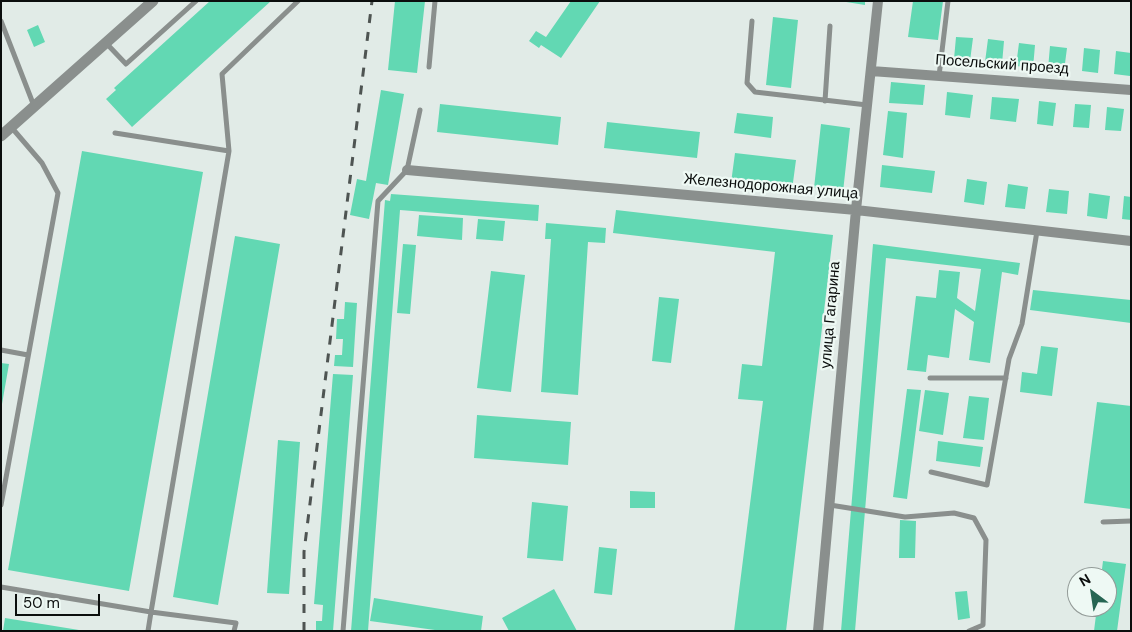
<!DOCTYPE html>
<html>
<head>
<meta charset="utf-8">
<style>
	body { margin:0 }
	#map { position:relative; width:1132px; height:632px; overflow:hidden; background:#e1ebe7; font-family:"DM Sans",sans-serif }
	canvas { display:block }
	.frame { position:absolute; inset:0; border:2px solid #0b0e0d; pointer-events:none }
	.north { position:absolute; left:1067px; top:567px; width:50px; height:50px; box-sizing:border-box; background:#eef9f4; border:1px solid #939b98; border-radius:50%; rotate:329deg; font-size:14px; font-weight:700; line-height:20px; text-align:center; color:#0b0e0d }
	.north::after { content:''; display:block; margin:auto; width:18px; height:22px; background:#266552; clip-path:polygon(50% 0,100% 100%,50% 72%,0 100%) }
	.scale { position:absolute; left:15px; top:594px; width:85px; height:22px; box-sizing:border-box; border:2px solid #0b0e0d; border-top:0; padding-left:6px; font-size:15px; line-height:18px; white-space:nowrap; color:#0b0e0d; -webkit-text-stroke:4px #eef9f4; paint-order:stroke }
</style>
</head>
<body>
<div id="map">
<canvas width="1132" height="632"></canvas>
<div class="frame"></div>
<div class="north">N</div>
<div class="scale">50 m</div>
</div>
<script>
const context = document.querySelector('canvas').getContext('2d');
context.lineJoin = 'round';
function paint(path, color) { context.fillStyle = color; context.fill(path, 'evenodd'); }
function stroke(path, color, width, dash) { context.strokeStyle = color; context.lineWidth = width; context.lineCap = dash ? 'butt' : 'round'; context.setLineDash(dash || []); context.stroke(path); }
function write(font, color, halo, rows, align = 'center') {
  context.font = font + ' "DM Sans",sans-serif'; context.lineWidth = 4.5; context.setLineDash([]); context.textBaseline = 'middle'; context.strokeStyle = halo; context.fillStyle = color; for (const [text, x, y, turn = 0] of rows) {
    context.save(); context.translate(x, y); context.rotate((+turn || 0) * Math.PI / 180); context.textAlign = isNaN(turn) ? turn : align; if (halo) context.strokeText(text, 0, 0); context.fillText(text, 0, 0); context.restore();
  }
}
paint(new Path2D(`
	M210 1H271L132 127 106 99 116 90 114 88Z
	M395 1H425L417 73 388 70Z
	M571 1H600L561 58 541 45 539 48 529 41 536 31 546 37Z
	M840 1H865V5Z
	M913 1H943L938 40 908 37Z
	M773 17 798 20 791 88 766 85Z
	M38 25 45 42 34 47 27 30Z
	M956 37 973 38 970 61 954 59Z
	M988 39 1004 41 1002 64 985 62Z
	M1019 43 1035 45 1033 68 1016 66Z
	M1050 46 1067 48 1064 71 1048 69Z
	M1084 48 1100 50 1098 73 1082 71Z
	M1116 51 1131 53 1130 76 1114 74Z
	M891 82 925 85 923 105 889 103Z
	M381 90 404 94 388 185 376 183 369 219 350 215 357 179 366 181Z
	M947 92 973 95 970 118 945 115Z
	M992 97 1019 99 1016 122 990 119Z
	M1039 101 1056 103 1053 126 1037 124Z
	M440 104 561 117 558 145 437 132Z
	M1075 104 1091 105 1089 128 1073 127Z
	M1107 107 1124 109 1121 131 1105 130Z
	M888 111 907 113 903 158 883 155Z
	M737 113 773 117 771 138 734 133Z
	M607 122 700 132 697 158 604 148Z
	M821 124 850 128 843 192 814 188Z
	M82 151 203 172 129 591 8 570Z
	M735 153 796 160 792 190 731 183Z
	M882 165 935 171 932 193 880 187Z
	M967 179 987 182 984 205 964 202Z
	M1008 184 1028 187 1025 209 1005 207Z
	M1049 189 1069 191 1067 214 1046 212Z
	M1089 193 1110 196 1107 219 1087 216Z
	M391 194 539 205 538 221 400 210 368 631H351L385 200 390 201Z
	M1124 196 1131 197V220L1122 219Z
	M616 210 833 235 786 631H734L763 401 738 399 742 364 762 366 775 252 613 233Z
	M419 215 463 218 462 240 417 236Z
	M478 219 505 221 503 241 476 239Z
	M546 223 606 228 605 243 588 242 578 395 541 392 551 239H545Z
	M235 236 280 244 218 605 173 597Z
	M403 244 416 245 410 314 397 313Z
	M873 244 1020 263 1018 275 1002 272 990 363 969 360 974 322 955 309 949 358 928 355 926 372 907 370 916 296 936 298 939 270 960 272 957 298 975 311 981 269 886 258 855 631H841Z
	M491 271 525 275 511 392 477 388Z
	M1033 290 1131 300V323L1030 310Z
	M659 297 679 299 671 363 652 361Z
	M345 302 357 303 353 367 334 366 335 355H342L343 339H336L337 319H344Z
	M1041 346 1058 348 1052 396 1020 392 1022 372 1037 374Z
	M1 363 9 364 2 404H1Z
	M333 374 353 375 333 631H316V621H322L323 605 314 604Z
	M907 389 921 390 907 499 893 497Z
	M925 390 949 393 943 435 919 431Z
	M969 396 989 398 984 440 963 438Z
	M1097 402 1131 406V509L1084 503Z
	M477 415 571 422 568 465 474 458Z
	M278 440 300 442 289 594 267 593Z
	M938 441 983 447 980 467 936 461Z
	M630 491 655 492V508H630Z
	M532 502 568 506 563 561 527 558Z
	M900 520 916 521 915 558H899Z
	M599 547 617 549 612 595 594 593Z
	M1103 561 1126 564 1117 631H1094L1097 607H1107V577H1101Z
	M554 589 577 631H509L502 618Z
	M967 591 970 618 958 620 955 592Z
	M374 598 483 616 481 631H442L370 621Z
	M5 618 79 630V631H3Z`), '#62d8b3');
stroke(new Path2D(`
	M1 21 34 106
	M752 21 747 83 755 92 867 105
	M106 43 126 64 196 1
	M429 67 435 1
	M939 76 948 1
	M825 101 830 26
	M115 133 229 151 222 74 298 1
	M229 151 151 612 236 623 234 631
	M1 350 28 355
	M930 378H1006
	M931 472 987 485 1009 359 1022 324 1037 231
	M1 505 58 193 42 163 12 128
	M830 505 905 517 954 513 974 518 986 540 983 625 969 631
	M1103 522 1131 521
	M1 587 151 612 148 631
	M343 631 378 201 407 170 420 110`), '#8a8f8d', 5);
stroke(new Path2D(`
	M871 71 1131 90
	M407 170 856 210 1131 241
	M818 631 856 210 878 1`), '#8a8f8d', 10);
stroke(new Path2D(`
	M1 136 153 1`), '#8a8f8d', 11);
stroke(new Path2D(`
	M304 631V552L372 1`), '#4e5452', 3, [9, 9]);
write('15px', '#0b0e0d', '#eef9f4', [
	["Посельский проезд",1002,65,4],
	["Железнодорожная улица",771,187,5],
	["улица Гагарина",831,315,-85]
]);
</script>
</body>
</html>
